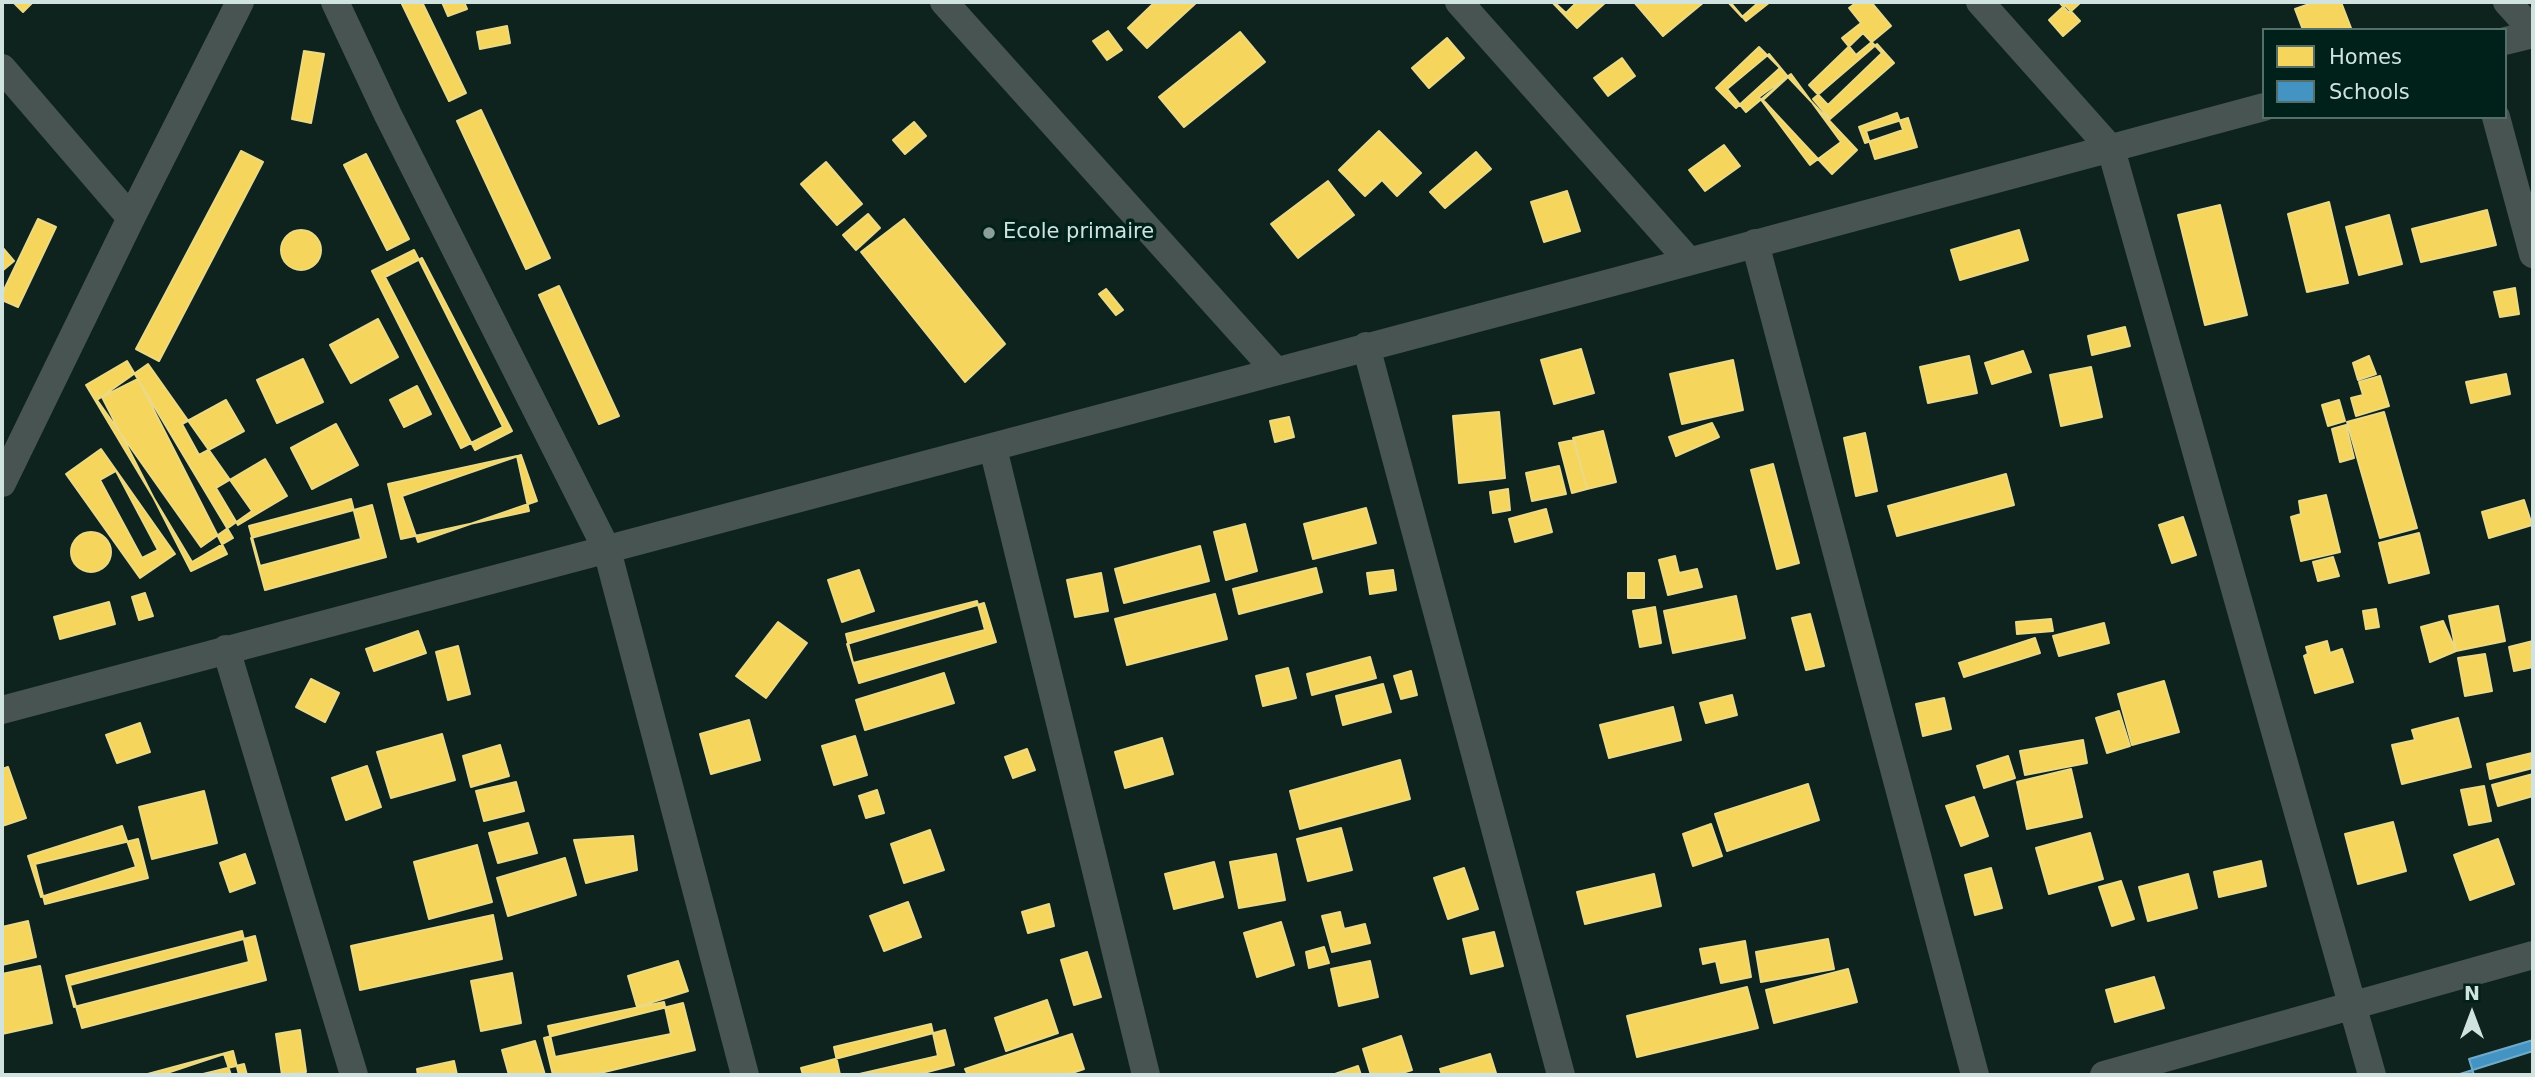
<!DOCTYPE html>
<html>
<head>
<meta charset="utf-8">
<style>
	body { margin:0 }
	#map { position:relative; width:2535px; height:1077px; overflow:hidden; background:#0e221e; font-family:"DejaVu Sans",sans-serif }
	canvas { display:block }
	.frame { position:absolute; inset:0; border:4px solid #d1e3df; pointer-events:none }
	.legend { position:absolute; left:2262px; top:28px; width:245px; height:91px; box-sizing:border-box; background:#00201a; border:2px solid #546e69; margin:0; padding:9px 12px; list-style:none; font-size:21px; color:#d1e3df }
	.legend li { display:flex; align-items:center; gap:14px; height:35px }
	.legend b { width:35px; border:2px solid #546e69 }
	.north { position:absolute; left:2437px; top:979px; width:70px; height:70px; -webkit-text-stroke:5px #00201a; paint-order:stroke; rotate:0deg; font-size:19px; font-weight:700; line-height:28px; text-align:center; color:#d1e3df }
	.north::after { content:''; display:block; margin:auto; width:24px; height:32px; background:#d1e3df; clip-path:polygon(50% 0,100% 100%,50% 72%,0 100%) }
</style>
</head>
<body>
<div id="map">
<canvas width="2535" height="1077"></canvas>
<div class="frame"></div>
<ul class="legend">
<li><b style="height:19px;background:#f6d55c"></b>Homes</li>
<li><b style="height:19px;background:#4393c3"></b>Schools</li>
</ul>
<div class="north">N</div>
</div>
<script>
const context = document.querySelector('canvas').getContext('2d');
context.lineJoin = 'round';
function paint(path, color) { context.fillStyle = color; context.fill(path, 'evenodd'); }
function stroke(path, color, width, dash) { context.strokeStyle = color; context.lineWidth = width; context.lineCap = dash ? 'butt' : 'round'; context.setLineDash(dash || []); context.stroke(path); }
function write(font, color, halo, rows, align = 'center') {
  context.font = font + ' "DejaVu Sans",sans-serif'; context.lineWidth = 7; context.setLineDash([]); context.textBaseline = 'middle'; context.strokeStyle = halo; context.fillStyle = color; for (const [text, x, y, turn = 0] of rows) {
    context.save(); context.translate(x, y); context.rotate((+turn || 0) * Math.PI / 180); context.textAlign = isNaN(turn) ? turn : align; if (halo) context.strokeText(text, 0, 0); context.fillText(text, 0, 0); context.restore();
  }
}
const homes = new Path2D(`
	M13 2H33L23 12Z
	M401 2H422L466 93 449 101Z
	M442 2H464L467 9 448 16Z
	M1155 2H1197L1147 48 1128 28Z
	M1552 2H1606L1577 28Z
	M1554 2H1577L1566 13Z
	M1634 2H1704L1663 36Z
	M1728 2H1759L1742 17Z
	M1730 2H1770L1746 21Z
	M1857 2H1871L1891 26 1856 55 1842 38 1861 23 1849 8Z
	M2059 2H2081L2069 13Z
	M2315 2H2341L2351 28 2303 30 2295 9Z
	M2065 5 2080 21 2063 36 2049 20Z
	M507 26 510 43 480 49 477 32Z
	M1108 31 1122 50 1107 60 1093 41Z
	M1240 32 1265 62 1184 127 1159 97Z
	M1863 33 1882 53 1828 105 1809 85Z
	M1447 38 1464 58 1429 88 1412 68Z
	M1877 44 1894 63 1830 119 1813 99Z
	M1759 47 1780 68 1736 108 1716 88Z
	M304 51 324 54 311 123 292 119Z
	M1769 54 1788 77 1746 112 1727 89Z
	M1622 58 1635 76 1608 96 1594 78Z
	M1791 74 1841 142 1810 165 1759 97Z
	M1788 77 1857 150 1832 174 1763 100Z
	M481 110 550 258 526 269 457 121Z
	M1897 113 1903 130 1865 143 1859 127Z
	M1908 118 1917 147 1875 159 1866 131Z
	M914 122 926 136 905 154 893 140Z
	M1379 131 1421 173 1397 196 1382 180 1365 196 1339 170Z
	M1724 145 1740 166 1705 191 1689 170Z
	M241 151 263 162 159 361 136 349Z
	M1476 152 1491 169 1445 208 1430 192Z
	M366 154 409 239 387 250 344 165Z
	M826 162 862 204 837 225 801 184Z
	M1328 181 1354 215 1298 258 1271 224Z
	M1567 191 1580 231 1544 242 1531 202Z
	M2329 202 2348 283 2307 292 2288 214Z
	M2220 205 2247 315 2205 325 2178 215Z
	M2487 210 2496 245 2421 262 2412 229Z
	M868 214 880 228 856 250 843 235Z
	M2389 215 2402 264 2359 275 2346 227Z
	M38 219 56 227 18 307 2 300V294Z
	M904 219 1005 344 965 382 861 252Z
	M281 250a20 20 0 1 1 40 0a20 20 0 1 1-40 0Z
	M2019 230 2028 260 1960 280 1951 250Z
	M2 247 14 261 2 271Z
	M414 250 503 427 461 448 372 271Z
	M422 258 512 431 475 450 385 277Z
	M559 286 619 416 599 424 539 295Z
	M2515 288 2519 314 2500 317 2494 292Z
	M1106 289 1123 310 1116 315 1099 294Z
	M378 319 398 357 351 383 330 345Z
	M2125 327 2130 346 2092 355 2088 336Z
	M1581 349 1594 393 1554 404 1541 360Z
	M2023 351 2031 372 1992 384 1985 363Z
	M1969 356 1977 393 1928 403 1920 367Z
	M2369 356 2376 374 2358 380 2353 363Z
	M303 359 323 402 277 423 257 380Z
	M1733 360 1743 410 1682 424 1670 374Z
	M127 361 233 538 192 562 86 385Z
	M148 364 252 511 201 547 97 400Z
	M2091 367 2102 417 2061 426 2050 375Z
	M2506 374 2510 394 2471 403 2466 382Z
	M2380 376 2389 406 2356 416 2351 398 2363 395 2359 382Z
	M138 379 227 554 191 571 102 397Z
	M417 386 431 414 404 427 390 400Z
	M226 400 244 431 199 455 182 424Z
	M2339 400 2345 421 2328 426 2322 405Z
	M1499 412 1505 478 1459 483 1453 416Z
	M2384 412 2417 528 2380 538 2347 422Z
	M1289 417 1294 437 1275 442 1270 421Z
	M1712 423 1719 437 1676 456 1669 437Z
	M336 424 358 465 312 489 291 448Z
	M2346 425 2354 458 2340 462 2332 429Z
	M1603 431 1616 482 1587 489 1573 438Z
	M1865 433 1877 491 1856 496 1844 438Z
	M1574 440 1587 489 1572 493 1559 443Z
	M101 449 175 554 140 578 66 474Z
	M521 455 537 501 418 542 402 496Z
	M517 456 529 511 401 539 388 484Z
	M265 459 287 496 238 525 216 488Z
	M1773 464 1799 563 1777 569 1751 470Z
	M1559 466 1566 494 1532 501 1526 473Z
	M116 471 158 550 142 558 100 480Z
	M2006 474 2014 505 1897 536 1888 506Z
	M1508 489 1510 510 1493 513 1490 492Z
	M2326 495 2340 552 2301 561 2291 517 2301 514 2299 501Z
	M351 499 361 539 260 566 249 526Z
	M2524 500 2532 525 2489 538 2482 512Z
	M372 505 386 557 265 590 251 538Z
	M1366 508 1376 543 1313 559 1304 524Z
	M1546 509 1552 532 1515 542 1509 519Z
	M2183 517 2196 555 2172 563 2159 525Z
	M1245 524 1257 571 1226 580 1214 532Z
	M71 552a20 20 0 1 1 40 0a20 20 0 1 1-40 0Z
	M2419 533 2429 573 2389 583 2379 543Z
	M1200 546 1209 581 1124 603 1115 569Z
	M1675 556 1679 573 1697 569 1702 587 1668 595 1659 560Z
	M2333 557 2339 576 2318 581 2313 562Z
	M1316 568 1322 592 1239 614 1233 589Z
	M859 570 874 611 842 622 828 580Z
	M1393 570 1396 590 1370 594 1367 573Z
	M1101 573 1108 611 1075 617 1067 580Z
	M1628 573H1644V598H1628Z
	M145 593 153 616 139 620 132 597Z
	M1215 594 1227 639 1127 665 1115 619Z
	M1736 596 1745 638 1673 653 1664 611Z
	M977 601 985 630 853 663 846 634Z
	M109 602 115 624 60 639 54 617Z
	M984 603 996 642 859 683 847 644Z
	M2498 606 2505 641 2456 651 2449 616Z
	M1655 607 1661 643 1640 647 1633 611Z
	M2376 609 2379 627 2366 629 2363 611Z
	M1810 614 1824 666 1806 670 1792 618Z
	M2051 619 2053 631 2017 634 2016 622Z
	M2443 621 2456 651 2430 662 2421 627Z
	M778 622 807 643 766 698 736 676Z
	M2104 623 2109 643 2059 656 2053 636Z
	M418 631 426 653 374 671 366 649Z
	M2035 638 2040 653 1964 677 1959 663Z
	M2327 641 2330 653 2342 649 2353 682 2315 693 2304 656 2308 654 2306 647Z
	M2533 641V667L2514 671 2509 647Z
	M458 646 470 694 448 700 436 652Z
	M2485 654 2492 691 2465 696 2458 658Z
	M1370 657 1376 678 1312 695 1307 674Z
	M1288 668 1296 698 1263 706 1256 676Z
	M1411 671 1417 695 1401 699 1394 676Z
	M944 673 954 703 865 730 856 700Z
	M311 679 339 693 325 722 296 707Z
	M2164 681 2179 732 2132 745 2118 694Z
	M1383 684 1391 712 1343 725 1336 696Z
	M1732 695 1737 715 1706 723 1700 703Z
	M1944 698 1951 729 1923 736 1916 704Z
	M1673 707 1681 740 1609 758 1600 725Z
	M2119 711 2130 746 2107 753 2096 718Z
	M2458 718 2471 767 2402 784 2392 745 2415 740 2412 730Z
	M749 720 760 760 711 774 700 734Z
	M140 723 150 752 117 763 106 735Z
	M442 734 455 780 391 798 377 752Z
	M855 736 867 775 834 785 822 746Z
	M1162 738 1173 774 1125 788 1115 752Z
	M2083 740 2087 763 2025 775 2020 751Z
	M500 745 509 776 471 787 463 756Z
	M1027 749 1035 770 1013 778 1005 757Z
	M2532 753 2533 768 2490 779 2487 764Z
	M2008 756 2015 778 1984 788 1977 766Z
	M1400 760 1410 799 1300 829 1290 791Z
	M367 766 381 807 346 820 332 778Z
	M8 767 26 818 2 826V769Z
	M2071 769 2082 817 2027 829 2017 782Z
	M2533 774V796L2498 806 2492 785Z
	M516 782 524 811 484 821 476 791Z
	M1808 784 1819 820 1727 851 1715 814Z
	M2484 786 2491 821 2469 825 2461 790Z
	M877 790 884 813 866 818 859 796Z
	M204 791 217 843 152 859 139 807Z
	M1974 797 1988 836 1961 846 1946 806Z
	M2393 822 2406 871 2358 884 2345 834Z
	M528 823 537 853 498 863 489 833Z
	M1711 824 1722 856 1693 866 1683 834Z
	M122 826 136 867 41 897 28 856Z
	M1341 828 1352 870 1308 881 1297 839Z
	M930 830 944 870 904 883 891 844Z
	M2090 833 2103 879 2049 894 2036 848Z
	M633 836 637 870 586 883 574 840Z
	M138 839 148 878 45 904 35 864Z
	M2498 839 2514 884 2470 900 2454 855Z
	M477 845 492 902 429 919 414 862Z
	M245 854 255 883 230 892 220 863Z
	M1276 854 1285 900 1239 908 1230 862Z
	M565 858 576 895 508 916 497 878Z
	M2261 861 2266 886 2219 897 2214 872Z
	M1214 862 1223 897 1174 909 1165 874Z
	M1464 868 1478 909 1448 919 1434 878Z
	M1991 868 2002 908 1975 915 1965 875Z
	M1654 874 1661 906 1585 924 1577 892Z
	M2188 874 2197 908 2148 921 2139 887Z
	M2121 881 2134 919 2112 926 2099 887Z
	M908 902 921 937 884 951 870 916Z
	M1049 904 1054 926 1028 933 1022 912Z
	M1340 912 1344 929 1365 924 1370 943 1332 952 1322 916Z
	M493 915 502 959 360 990 351 946Z
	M28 921 36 957 2 965V927Z
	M1281 922 1294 965 1257 977 1244 933Z
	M242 931 249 962 74 1007 66 976Z
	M1494 932 1503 966 1471 974 1463 939Z
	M255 936 266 980 82 1028 70 985Z
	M1828 939 1834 969 1761 982 1756 952Z
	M1745 941 1751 977 1721 983 1716 961 1703 964 1700 949Z
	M1324 947 1329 963 1309 968 1306 952Z
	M1087 952 1101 997 1074 1005 1061 960Z
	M678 961 688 991 637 1007 628 976Z
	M1370 961 1378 997 1339 1006 1331 969Z
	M40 966 52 1023 2 1034V974Z
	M1848 969 1857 1002 1774 1023 1766 990Z
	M512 973 521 1023 481 1031 471 981Z
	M2154 977 2164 1008 2115 1022 2106 990Z
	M1747 987 1758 1028 1637 1057 1627 1016Z
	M1047 1000 1058 1033 1006 1051 995 1018Z
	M664 1002 671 1034 555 1057 548 1026Z
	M683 1003 695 1050 592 1075H553L544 1038Z
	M931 1024 938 1056 855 1075H840L834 1047Z
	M300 1030 306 1072 282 1075 276 1034Z
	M945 1030 954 1065 916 1075H803L801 1068Z
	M1072 1034 1084 1069 1066 1075H968L965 1069Z
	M1401 1036 1412 1070 1396 1075H1371L1363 1049Z
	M535 1041 545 1075H509L502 1050Z
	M233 1051 239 1075H144Z
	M224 1054 231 1075H161Z
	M1490 1054 1496 1073 1442 1075 1440 1069Z
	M454 1061 457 1075H418L417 1069Z
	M244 1064 247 1075H199Z
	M1358 1066 1361 1075H1332Z`);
paint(homes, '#f6d55c');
stroke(homes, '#ebd983', 2);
const schools = new Path2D(`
	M2533 1040V1075H2474L2469 1059Z
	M2533 1051V1075H2461L2460 1074Z`);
paint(schools, '#4393c3');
stroke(schools, '#6eabcb', 2);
stroke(new Path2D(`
	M335 2 388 115 607 550 745 1075
	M944 2 1275 370
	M1459 2 1688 260
	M1980 2 2111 149 2372 1075
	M2507 2 2533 31
	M2505 41 2533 34
	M2 68 131 218
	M2496 117 2533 254
	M1755 243 1975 1075
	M1366 346 1561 1075
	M993 448 1146 1075
	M2 483 131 218 240 2
	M226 649 354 1075
	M2 710C755 507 1511 312 2264 107
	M2104 1075 2533 955`), '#475451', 28);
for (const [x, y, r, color] of [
	[989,233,7,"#8d9f9b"]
]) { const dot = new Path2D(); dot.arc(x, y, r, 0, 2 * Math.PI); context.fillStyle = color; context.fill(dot); stroke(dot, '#00201a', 2.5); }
write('21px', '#d1e3df', '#00201a', [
	["Ecole primaire",1003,233]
], 'left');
</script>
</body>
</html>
